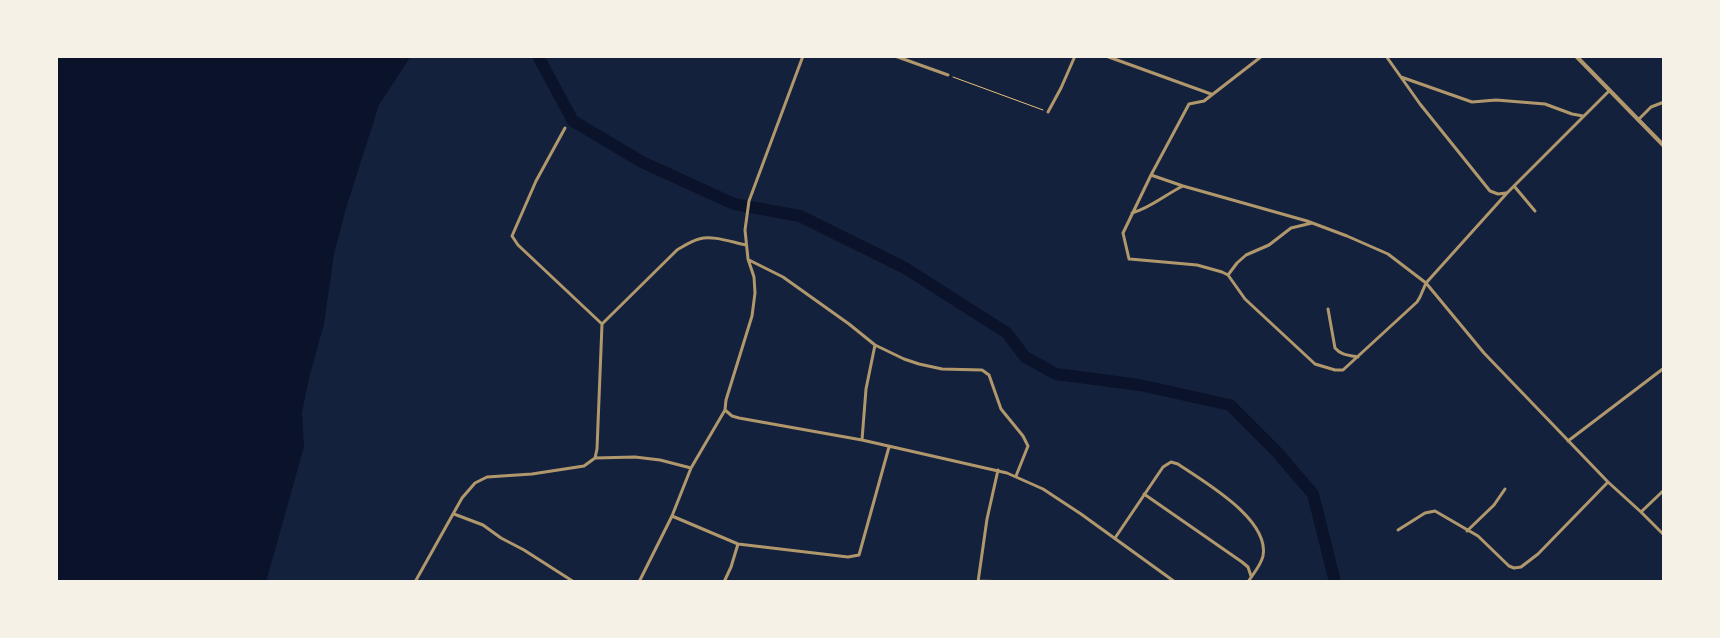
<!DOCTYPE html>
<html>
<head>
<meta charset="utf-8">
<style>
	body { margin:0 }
	#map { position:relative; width:1720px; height:638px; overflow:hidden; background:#14213d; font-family:Cabin,sans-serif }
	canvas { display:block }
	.frame { position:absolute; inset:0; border:58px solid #f6f1e7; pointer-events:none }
</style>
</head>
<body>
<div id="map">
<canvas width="1720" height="638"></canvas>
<div class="frame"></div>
</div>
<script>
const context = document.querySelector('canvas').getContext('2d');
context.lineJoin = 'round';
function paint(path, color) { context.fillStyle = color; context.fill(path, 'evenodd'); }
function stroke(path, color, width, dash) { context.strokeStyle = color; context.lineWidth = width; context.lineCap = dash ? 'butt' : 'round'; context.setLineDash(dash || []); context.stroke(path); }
paint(new Path2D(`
	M56 56H411L379 105 347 205 334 254 324 324 309 378 302 413 304 447 266 582H56Z`), '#0b132b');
stroke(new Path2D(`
	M538 56 573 121 642 162 734 204 800 216 905 268 1007 333 1025 357 1056 374 1140 385 1230 405 1276 451 1313 494 1335 582`), '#0b132b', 12);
stroke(new Path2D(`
	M953 77 1043 110`), '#e5c07b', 1);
stroke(new Path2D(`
	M895 56 948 75
	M1106 56 1211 94
	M1386 56 1420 104 1490 191 1498 194 1506 193
	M1401 77 1472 102 1496 100 1545 104 1572 114 1583 116
	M1048 112 1061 88 1075 56
	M1638 120 1651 107 1664 102
	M565 128 536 181 512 236 518 245 602 324
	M1151 175 1183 186 1307 221 1347 236 1388 254 1426 283 1484 353 1608 482 1641 512 1664 535
	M1514 186 1535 211
	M1132 213C1151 208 1166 194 1183 186
	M1129 259 1123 233 1151 175 1189 104 1204 101 1262 56
	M1130 259 1197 265 1222 272 1228 275 1245 299 1315 364 1335 370H1343L1417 302 1420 297 1426 283 1507 193 1609 91
	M749 260 783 277 849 324 875 345 904 359 919 364 942 369 982 370 989 375 1001 409 1023 436 1028 446 1016 476
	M1228 275 1237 263 1246 255 1269 245 1291 228 1312 223
	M1328 309 1335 348C1342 356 1349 355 1358 357
	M725 410 732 416 739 418 862 440 1007 473 1043 489 1081 514 1175 582
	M862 440 866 389 875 345
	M1568 441 1664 368
	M595 458 635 457 660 460 691 468
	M1144 494 1242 562 1248 567 1251 576
	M1641 512 1664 490
	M454 514 483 525 501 538 524 550 574 582
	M672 516 738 544 731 567 724 582
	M1398 530 1425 513 1435 511 1478 536 1509 566 1514 568 1521 567 1538 554 1608 482
	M1467 531 1494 505 1505 489
	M1115 538 1163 467 1171 462 1178 464C1204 482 1270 519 1263 556 1261 565 1253 574 1248 582
	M738 544 848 557 859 555 889 447
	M978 581 1010 582
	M415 582 462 498 475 483 487 477 532 474 584 466 595 458 597 449 602 324 677 250C684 246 691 241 699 239 713 235 731 242 746 245
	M639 582 672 516 691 468 725 410 726 400 752 316 755 293 754 277 748 259 745 230 749 201 803 56
	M978 582 987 519 998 470`), '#b1986c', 3);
stroke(new Path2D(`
	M1576 56 1664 146`), '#b1986c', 4);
</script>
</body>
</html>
